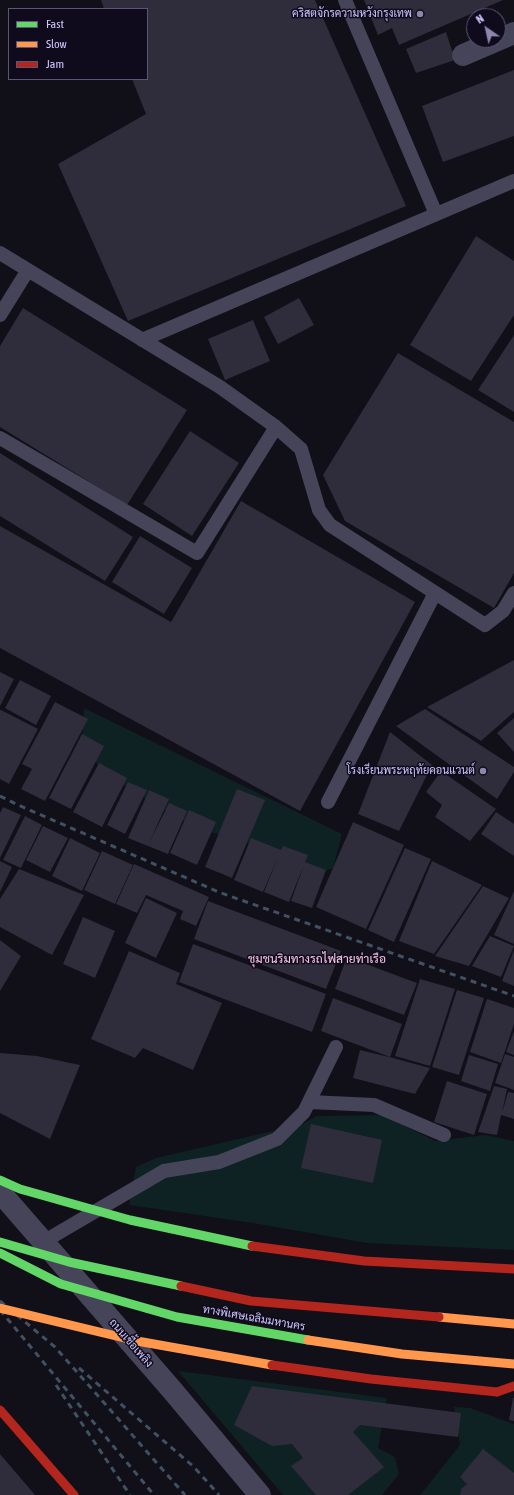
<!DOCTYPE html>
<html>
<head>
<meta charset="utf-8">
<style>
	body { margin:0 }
	#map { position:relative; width:514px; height:1495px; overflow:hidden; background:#110f18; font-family:"Asap Condensed",sans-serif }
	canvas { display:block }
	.legend { position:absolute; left:8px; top:8px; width:140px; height:72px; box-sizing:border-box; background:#0f0b1c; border:1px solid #5c5676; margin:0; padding:5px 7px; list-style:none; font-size:12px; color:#d0c7fe }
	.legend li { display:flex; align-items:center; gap:8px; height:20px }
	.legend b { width:20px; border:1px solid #5c5676 }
	.north { position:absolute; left:466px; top:8px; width:40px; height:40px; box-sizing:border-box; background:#0f0b1c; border:1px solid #5c5676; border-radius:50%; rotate:326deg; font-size:11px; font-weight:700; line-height:16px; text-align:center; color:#d0c7fe }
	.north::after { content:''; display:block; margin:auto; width:14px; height:18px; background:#8d87ae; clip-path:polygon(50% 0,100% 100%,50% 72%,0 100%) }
</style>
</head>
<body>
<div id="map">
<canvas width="514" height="1495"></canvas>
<ul class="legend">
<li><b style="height:5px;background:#63d668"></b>Fast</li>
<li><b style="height:5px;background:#ff974d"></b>Slow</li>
<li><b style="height:5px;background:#b3261e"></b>Jam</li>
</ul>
<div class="north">N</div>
</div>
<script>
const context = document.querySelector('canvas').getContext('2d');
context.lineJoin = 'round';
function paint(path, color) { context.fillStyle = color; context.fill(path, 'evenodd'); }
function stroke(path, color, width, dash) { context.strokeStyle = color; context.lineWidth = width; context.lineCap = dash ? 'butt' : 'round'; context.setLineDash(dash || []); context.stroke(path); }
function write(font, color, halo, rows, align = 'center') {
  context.font = font + ' "Asap Condensed",Sarabun,sans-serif'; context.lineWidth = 3; context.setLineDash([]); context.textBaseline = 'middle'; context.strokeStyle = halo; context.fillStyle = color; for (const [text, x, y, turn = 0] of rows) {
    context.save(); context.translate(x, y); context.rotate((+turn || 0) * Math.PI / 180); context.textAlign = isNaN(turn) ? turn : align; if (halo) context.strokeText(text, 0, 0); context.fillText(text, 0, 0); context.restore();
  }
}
paint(new Path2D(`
	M84 708 342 834 333 868 315 875 261 847 193 827 108 776 87 752 82 744Z
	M383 1115 435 1141 485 1135 514 1141V1250L367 1243 253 1223 129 1205 136 1167 156 1158 303 1124 316 1116Z
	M178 1371 387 1398 378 1448 395 1457 399 1474 382 1495H283Z
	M454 1407 470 1408 514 1424V1495H420L460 1445Z`), '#0e2223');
paint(new Path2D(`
	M101 0H315L406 206 128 321 58 164 146 114 132 79H147V9H104Z
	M364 0H503L399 45 392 28 378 35Z
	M446 32 455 60 416 73 406 49Z
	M514 70V136L443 162 422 106Z
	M476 236 514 261V315L471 381 410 345Z
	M299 298 314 325 278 344 264 317Z
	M23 308 187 410 127 505 0 427V346Z
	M253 320 270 361 225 380 208 339Z
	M514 335V412L478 390Z
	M398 353 514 422V573L494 608 345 521 323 475Z
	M190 431 239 463 192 536 143 504Z
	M0 453 133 537 105 581 0 516Z
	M241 501 415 602 300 811 0 648V526L171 622Z
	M140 536 192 568 164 614 112 582Z
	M514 660V712L481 741 427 707Z
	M0 672 14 679 0 706Z
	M20 680 51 696 36 725 5 708Z
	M55 702 88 719 45 801 21 789 32 769 22 764Z
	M425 709 514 767V772L497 799 396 726Z
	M0 710H1L38 729 9 784 0 779Z
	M514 718V752L497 733Z
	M390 732 432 765 399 831 358 814Z
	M82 734 104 746 71 809 49 798Z
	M99 763 127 778 102 827 73 812Z
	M441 771 496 809 470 841 435 817 442 805 426 792Z
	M128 782 147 790 125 834 107 825Z
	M237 789 265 800 232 878 205 867Z
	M149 790 169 799 149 843 169 803 187 811 168 854 128 838Z
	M3 807 21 815 0 858V813Z
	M189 810 216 822 197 865 170 853Z
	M496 812 514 824V856L481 834Z
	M25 816 42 825 21 868 3 860Z
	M353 822 404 845 366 929 316 907Z
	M43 826 68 838 50 872 26 860Z
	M70 838 100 853 82 891 52 876Z
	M251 838 281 850 283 846 308 855 305 862 326 870 312 908 291 901 304 865 289 902 264 892 278 857 263 892 234 880Z
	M405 848 431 859 394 942 368 930Z
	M102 851 133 865 115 904 84 890Z
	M0 861 12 867 0 892Z
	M432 861 482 885 434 954 399 941Z
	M134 864 209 897 196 926 180 919 183 911 146 895 137 913 116 904Z
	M19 869 84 895 52 955 0 927V899Z
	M483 886 509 898 469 966 435 956Z
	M514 891V944L494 935Z
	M146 898 177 913 156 958 125 943Z
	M208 901 341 951 326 989 194 939Z
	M83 917 115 931 95 978 63 964Z
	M490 936 514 946 501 977 472 966Z
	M0 940 21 956 0 991Z
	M193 944 326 994 312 1032 179 982Z
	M514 950V986L502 981Z
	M129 951 180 973 176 984 222 1003 193 1070 143 1048 135 1058 91 1039Z
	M347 957 417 983 404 1015 335 989Z
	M420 979 455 989 430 1066 395 1056Z
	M457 990 484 998 459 1075 432 1067Z
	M333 998 402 1024 390 1057 321 1031Z
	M487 999 514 1008V1024L501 1063 470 1052Z
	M514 1031V1055L506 1052Z
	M360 1050 393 1058 430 1068 415 1094 353 1078Z
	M0 1053 37 1056 80 1065 50 1139 0 1113Z
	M505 1054 514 1057V1090L495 1083Z
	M469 1055 498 1064 490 1091 461 1081Z
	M447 1081 487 1094 474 1135 434 1122Z
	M494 1086 507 1089 502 1113 508 1092 514 1093V1119L501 1115 497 1135 478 1132Z
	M311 1124 382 1140 373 1183 301 1168Z
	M252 1386 461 1413 458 1437 360 1425 353 1432 384 1467 348 1495H316L291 1466 303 1458 292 1444 272 1446 234 1425Z
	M513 1398H514V1421L509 1420Z
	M483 1449 514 1473V1495H460L461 1489 467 1484 460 1477Z
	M0 1454 35 1495H0Z`), '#2f2c3b');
stroke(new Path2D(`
	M345 0 436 214
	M0 253 220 387 276 427 301 449 319 510 330 525 485 625 503 611 514 593
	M0 315 28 270
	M142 340 514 181
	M0 438 197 553 276 427
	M328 802 435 593
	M309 1102 374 1105 444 1135
	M43 1242 164 1171 219 1162 277 1139 304 1112 336 1047`), '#464459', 14);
stroke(new Path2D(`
	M463 55 514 33
	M0 1192 172 1390 260 1495`), '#464459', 22);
stroke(new Path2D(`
	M497 1392 514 1386
	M0 1410 74 1495`), '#b3261e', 9);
stroke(new Path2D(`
	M0 796 18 805 221 893 514 996
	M0 1301 55 1347 185 1495
	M0 1310 154 1495
	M79 1368 194 1467 219 1495
	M56 1385 130 1495`), '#3f5162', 3, [6, 5]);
stroke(new Path2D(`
	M0 1180 20 1189 130 1220 252 1246
	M0 1242 69 1262 181 1286
	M0 1253 61 1284 177 1317 308 1340`), '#63d668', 9);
stroke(new Path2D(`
	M0 1308 137 1341 272 1365
	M439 1317 514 1324
	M308 1340 402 1354 514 1364`), '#ff974d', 9);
stroke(new Path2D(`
	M252 1246 364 1261 514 1269
	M181 1286 251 1301 439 1317
	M272 1365 371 1379 497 1392`), '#b3261e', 9);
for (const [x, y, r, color] of [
	[420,14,4,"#8d87ae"],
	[483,771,4,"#8d87ae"]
]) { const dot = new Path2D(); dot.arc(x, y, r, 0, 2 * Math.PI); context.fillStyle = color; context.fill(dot); stroke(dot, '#0f0b1c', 1.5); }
write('11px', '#d0c7fe', '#0f0b1c', [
	["คริสตจักรความหวังกรุงเทพ",412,14],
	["โรงเรียนพระหฤทัยคอนแวนต์",475,771]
], 'right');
write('11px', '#d0c7fe', '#0f0b1c', [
	["ทางพิเศษเฉลิมมหานคร",254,1318,10],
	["ถนนเชื้อเพลิง",131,1343,49]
]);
write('12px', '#fec9e8', '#0f0b1c', [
	["ชุมชนริมทางรถไฟสายท่าเรือ",317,959]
]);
</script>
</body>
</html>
